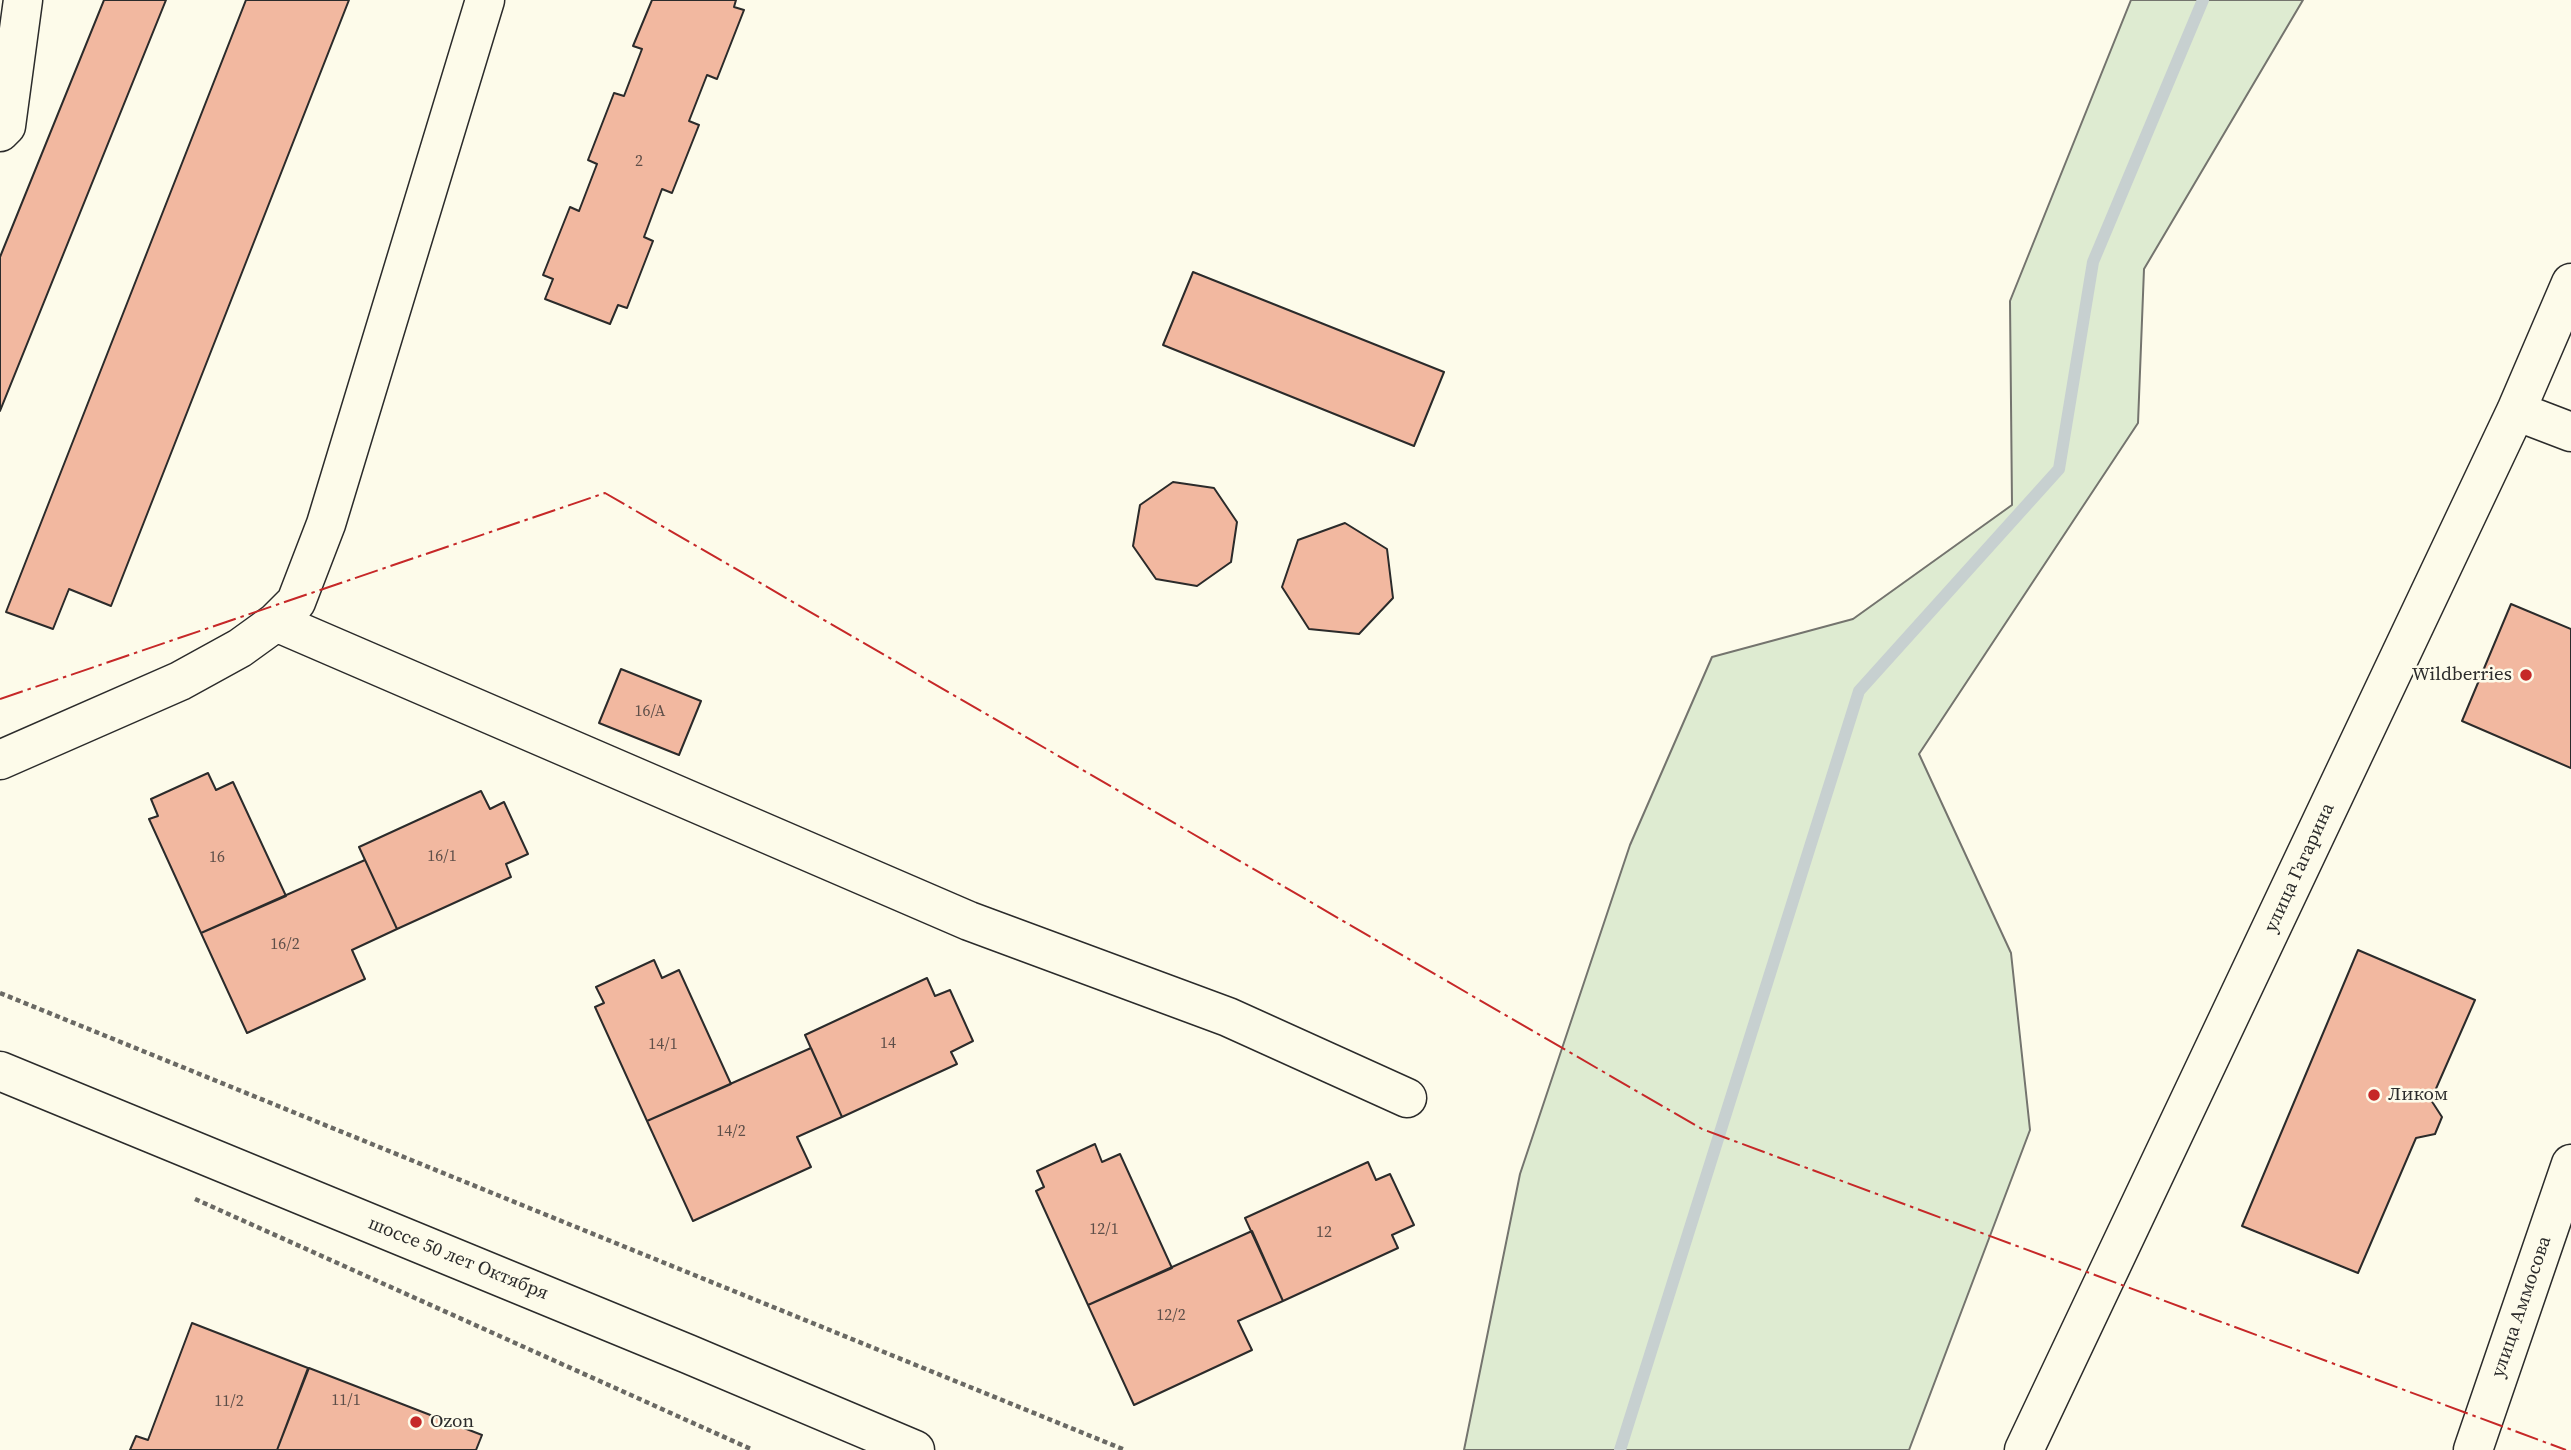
<!DOCTYPE html>
<html>
<head>
<meta charset="utf-8">
<style>
	body { margin:0 }
	canvas { display:block; background:#fdfbea }
</style>
</head>
<body>
<canvas width="2571" height="1450"></canvas>
<script>
const context = document.querySelector('canvas').getContext('2d');
context.lineJoin = 'round';
function paint(path, color) { context.fillStyle = color; context.fill(path, 'evenodd'); }
function stroke(path, color, width, dash) { context.strokeStyle = color; context.lineWidth = width; context.lineCap = dash ? 'butt' : 'round'; context.setLineDash(dash || []); context.stroke(path); }
function write(font, color, halo, rows, align = 'center') {
  context.font = font + ' "Source Serif 4",serif'; context.lineWidth = 5; context.setLineDash([]); context.textBaseline = 'middle'; context.strokeStyle = halo; context.fillStyle = color; for (const [text, x, y, turn = 0] of rows) {
    context.save(); context.translate(x, y); context.rotate((+turn || 0) * Math.PI / 180); context.textAlign = isNaN(turn) ? turn : align; if (halo) context.strokeText(text, 0, 0); context.fillText(text, 0, 0); context.restore();
  }
}
const green = new Path2D(`
	M2131 0H2303L2144 269 2138 423 1919 754 2011 953 2030 1130 1909 1450H1464L1520 1174 1630 845 1712 657 1853 619 2012 505 2010 301Z`);
paint(green, '#deebd1');
stroke(green, '#74746e', 2);
stroke(new Path2D(`
	M1620 1450 1859 691 2059 469 2093 262 2203 0`), '#c7d0d0', 12);
const building = new Path2D(`
	M104 0H166L0 411V257Z
	M246 0H349L111 606 69 589 53 629 6 612Z
	M652 0H736L734 7 744 10 717 79 707 75 689 121 699 125 672 193 662 189 644 237 653 241 627 308 618 305 610 324 545 299 553 279 543 275 570 207 579 211 597 164 588 160 614 93 624 96 642 49 633 46Z
	M1193 272 1444 372 1414 446 1163 345Z
	M1173 482 1214 488 1237 522 1231 562 1197 586 1156 579 1133 546 1140 505Z
	M1345 523 1387 549 1393 598 1359 634 1309 629 1282 587 1298 540Z
	M2511 604 2571 629V768L2462 721Z
	M621 669 701 701 679 755 599 723Z
	M208 773 216 790 233 782 286 896 201 933 149 819 158 816 151 799Z
	M481 791 490 809 504 802 528 854 506 864 511 877 397 929 359 847Z
	M365 860 397 929 352 950 365 979 247 1033 201 933Z
	M2358 950 2475 1000 2431 1100 2442 1117 2435 1134 2416 1138 2358 1273 2242 1226Z
	M654 960 662 978 679 970 731 1084 647 1121 595 1007 604 1003 596 987Z
	M927 978 935 996 950 990 973 1041 951 1052 957 1064 842 1117 805 1035Z
	M811 1048 842 1117 797 1137 811 1167 693 1221 647 1121Z
	M1095 1144 1102 1162 1120 1154 1172 1268 1088 1305 1036 1191 1044 1187 1037 1171Z
	M1368 1162 1376 1180 1390 1174 1414 1225 1392 1235 1398 1248 1283 1301 1245 1218Z
	M1252 1231 1283 1301 1238 1321 1252 1350 1134 1405 1088 1305Z
	M192 1323 308 1368 277 1450H130L136 1436 148 1440Z
	M309 1368 482 1435 476 1450H277Z`);
paint(building, '#f2b8a0');
stroke(building, '#2b2b2b', 2);
const minor = new Path2D(`
	M0 132 6 126 23 0
	M2516 411 2571 432
	M276 622 969 921 1228 1017 1407 1098
	M0 760 180 681 240 648 276 622 296 602 326 524 485 0
	M0 1071 688 1354 915 1450
	M2024 1450 2516 411 2571 283
	M2473 1450 2571 1164`);
stroke(minor, '#2b2b2b', 41);
stroke(new Path2D(`
	M0 993 1125 1450
	M195 1199 753 1450`), '#6a6964', 4.5, [5, 3.5]);
stroke(minor, '#fdfbea', 38);
stroke(new Path2D(`
	M0 699 605 493 1702 1129 2566 1450`), '#c62828', 2, [24, 5, 3.5, 5]);
for (const [x, y, r, color] of [
	[2526,675,7,"#c62828"],
	[2374,1095,7,"#c62828"],
	[416,1422,7,"#c62828"]
]) { const dot = new Path2D(); dot.arc(x, y, r, 0, 2 * Math.PI); context.fillStyle = color; context.fill(dot); stroke(dot, '#fdfbea', 2.5); }
write('16px', '#5d4e48', null, [
	["2",639,162],
	["16/А",650,712],
	["16/1",442,857],
	["16",217,858],
	["16/2",285,945],
	["14",888,1044],
	["14/1",663,1045],
	["14/2",731,1132],
	["12/1",1104,1230],
	["12",1324,1233],
	["12/2",1171,1316],
	["11/1",346,1401],
	["11/2",229,1402]
]);
write('19px', '#2b2b2b', '#fdfbea', [
	["Wildberries",2512,675,"right"],
	["Ликом",2388,1095],
	["Ozon",430,1422]
], 'left');
write('19px', '#2b2b2b', '#fdfbea', [
	["улица Гагарина",2300,868,-65],
	["шоссе 50 лет Октября",458,1259,22],
	["улица Аммосова",2522,1307,-71]
]);
</script>
</body>
</html>
